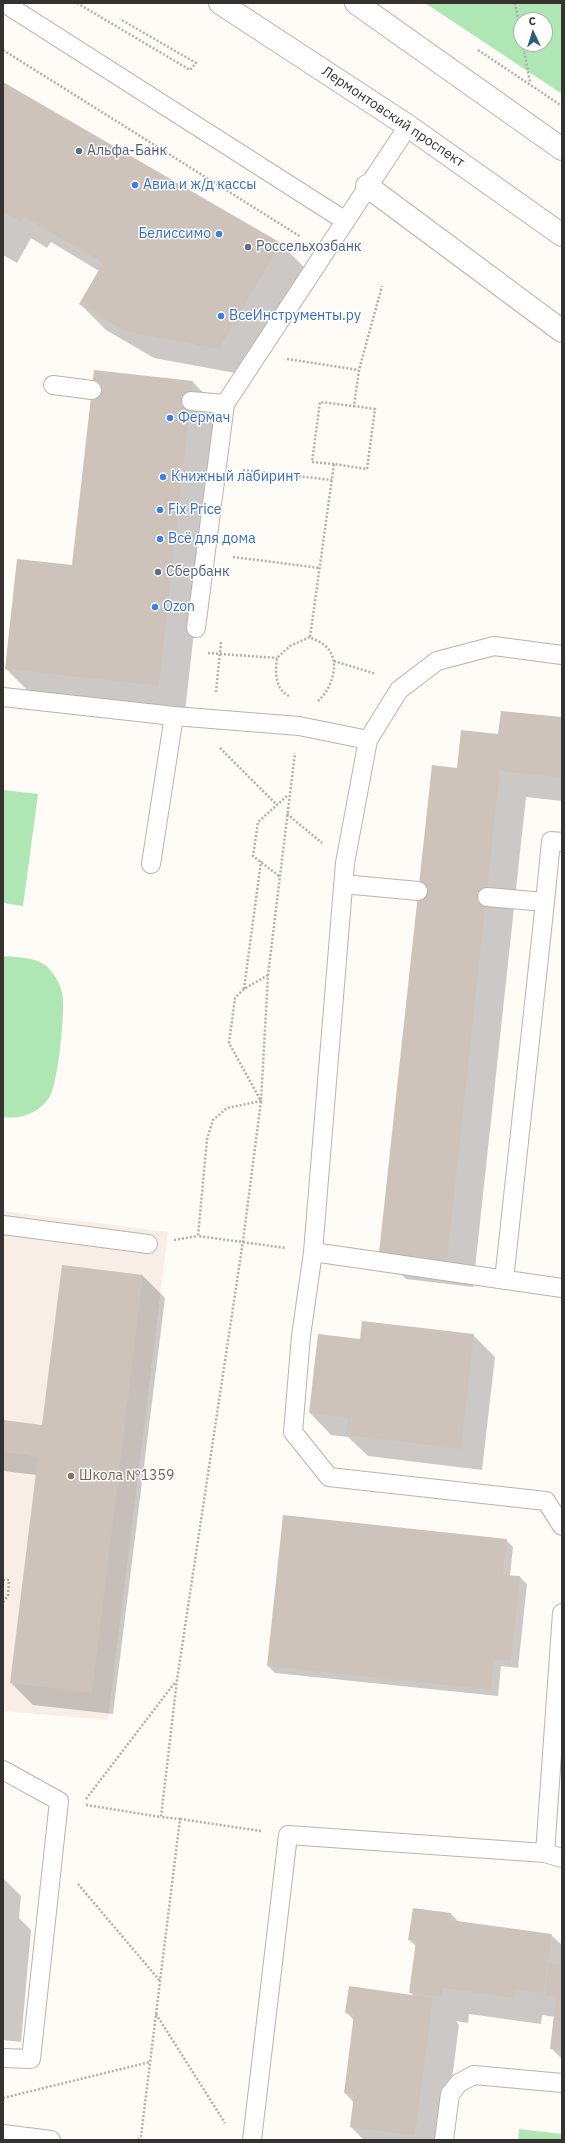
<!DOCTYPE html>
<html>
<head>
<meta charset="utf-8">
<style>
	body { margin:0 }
	#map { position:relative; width:565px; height:2143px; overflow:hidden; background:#fffbf7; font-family:"IBM Plex Sans",sans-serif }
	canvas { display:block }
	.frame { position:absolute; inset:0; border:4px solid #36322f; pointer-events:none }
	.north { position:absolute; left:513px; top:12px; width:40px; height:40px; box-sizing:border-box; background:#fff; border:1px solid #afadac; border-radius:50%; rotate:356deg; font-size:11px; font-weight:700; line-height:16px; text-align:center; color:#36322f }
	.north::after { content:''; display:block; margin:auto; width:14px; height:18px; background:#285f79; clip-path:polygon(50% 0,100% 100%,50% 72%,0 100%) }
</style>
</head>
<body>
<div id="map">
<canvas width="565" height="2143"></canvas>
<div class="frame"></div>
<div class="north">С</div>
</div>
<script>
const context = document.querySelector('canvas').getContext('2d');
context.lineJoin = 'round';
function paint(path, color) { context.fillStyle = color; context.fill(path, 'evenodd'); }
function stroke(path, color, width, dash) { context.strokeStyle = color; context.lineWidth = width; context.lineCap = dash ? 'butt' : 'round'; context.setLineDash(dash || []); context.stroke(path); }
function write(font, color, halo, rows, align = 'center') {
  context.font = font + ' "IBM Plex Sans",sans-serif'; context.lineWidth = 3; context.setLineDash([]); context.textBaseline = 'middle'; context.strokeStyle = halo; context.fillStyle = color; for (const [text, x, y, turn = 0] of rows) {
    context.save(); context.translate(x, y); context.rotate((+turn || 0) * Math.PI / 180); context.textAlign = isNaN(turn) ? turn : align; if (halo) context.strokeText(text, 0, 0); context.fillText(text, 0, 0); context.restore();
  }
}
paint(new Path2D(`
	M3 1211 168 1232 108 1720 3 1711Z`), '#f8eee6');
paint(new Path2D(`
	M425 3H562V94ZM521 20H545V44H521Z
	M3 790 38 794 23 906 3 903Z
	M3 956C16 957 34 957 45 965 53 971 60 983 62 993 66 1008 58 1083 50 1096 41 1112 21 1120 3 1117Z
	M519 2129 562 2134V2140H518Z`), '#afe7b4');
paint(new Path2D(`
	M3 83 281 244 307 270 246 375 154 358 106 330 80 304 99 271 51 242 47 248 31 238 17 263 3 255Z
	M193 382 219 409 185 712 32 695 6 669Z
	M562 718V801L526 797 473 1287 406 1279 380 1253 457 769 499 735Z
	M63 1266 143 1276 165 1298 113 1714 33 1705 11 1683 37 1475 3 1471V1421L43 1426Z
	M473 1335 495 1357 482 1470 368 1456 348 1437 331 1435 310 1413 360 1340Z
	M506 1540 513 1547 510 1576 520 1577 527 1584 518 1668 501 1666 498 1696 275 1673 268 1666Z
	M3 1878 21 1896 19 1918 31 1930 21 2042 3 2040Z
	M451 1914 459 1922 551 1935 562 1945V2059L551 2048 555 2017 542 2015 541 2024 469 2014 468 2023 456 2021 459 2025 444 2140H364L351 2127 354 2103 345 2093 355 2021 346 2012 414 1996 411 1993 417 1947 409 1940Z`), '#0003');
paint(new Path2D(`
	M3 82 281 243 219 349 127 332 79 304 103 263 24 217 21 222 5 213 3 216Z
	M94 370 193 381 159 686 5 669 17 559 72 565Z
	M501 711 562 717V778L500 771 447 1261 379 1253 432 765 457 768 461 730 498 734Z
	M62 1265 143 1275 92 1693 10 1683 38 1457 3 1452V1420L42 1425Z
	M362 1321 474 1334 461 1449 346 1435 348 1418 309 1413 318 1334 360 1339Z
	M283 1515 507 1539 503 1575 520 1576 511 1661 494 1659 491 1690 267 1666Z
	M413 1908 451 1913 450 1920 552 1934 544 1993 516 1990 514 1998 443 1988 442 1997 409 1993 416 1941 408 1940Z
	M549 1962 562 1964V2050L550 2049 556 1997 545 1996Z
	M349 1986 433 1998 415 2136 350 2127 354 2095 344 2093 354 2014 345 2013Z`), '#cdc3bb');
const lane = new Path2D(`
	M4 3 344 220
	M53 385 92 390
	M191 401 225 404
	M196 628 225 404 408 126
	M3 697 174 716
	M368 740 345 863 313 1252 562 1288
	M151 864 174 716 299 726 368 740 399 690 437 661 494 646 562 655
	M343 884 418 891
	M487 897 545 902 504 1280
	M545 902 551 841 562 842
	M3 1225 148 1244
	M313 1252 301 1336 293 1432 329 1477 546 1501 562 1526
	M3 1770 59 1801 31 2059 3 2058
	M545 1853 562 1613
	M3 2134 51 2140
	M252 2140 288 1835 545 1853 562 1858
	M444 2140 450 2094 459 2083 474 2075 562 2083`);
const street = new Path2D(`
	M367 186 562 331`);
const primary = new Path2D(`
	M220 3 408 126 562 235
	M356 3 562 149`);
stroke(lane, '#bcb2ab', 20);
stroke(street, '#bcb2ab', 24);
stroke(primary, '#bcb2ab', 24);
stroke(new Path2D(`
	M77 3 190 70 196 63 120 19
	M515 3 521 34
	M523 44 530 83
	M3 50 301 237
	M478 50 562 106
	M287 359 359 370
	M334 464 312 462 320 402 354 406
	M243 470 332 480
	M233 557 320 568
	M208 653 277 658
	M334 661 376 674
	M216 692 221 642
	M289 696C275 689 275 672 277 658L290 646 310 637
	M318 701C333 688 342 658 324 645 320 641 314 640 310 637L334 464 367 469 375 409 354 406 359 370 382 286
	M220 748 276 804
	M287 814 322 843
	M279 876 253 856 258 822 288 795
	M268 975 244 989 235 998 229 1043 261 1101 227 1108 213 1120 207 1139 198 1236 286 1248
	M244 989 261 861
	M174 1240 198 1236
	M3 1580H9L8 1596 3 1602
	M86 1799 176 1681
	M86 1805 161 1817
	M180 1819 261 1831
	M78 1884 160 1981
	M156 2014 225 2123
	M3 2098 150 2062
	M138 2140 141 2136 180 1819 161 1817 177 1680 243 1241 261 1101 268 975 295 753`), '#b2aeab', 2.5, [2, 2]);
stroke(lane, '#fff', 18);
stroke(street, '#fff', 22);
stroke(primary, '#fff', 22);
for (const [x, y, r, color] of [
	[79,151,4,"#5c6f8a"],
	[135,185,4,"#3f7fe0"],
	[219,234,4,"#3f7fe0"],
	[248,247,4,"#5c6f8a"],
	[221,316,4,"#3f7fe0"],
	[170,418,4,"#3f7fe0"],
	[163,477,4,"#3f7fe0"],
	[160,510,4,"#3f7fe0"],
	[160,539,4,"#3f7fe0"],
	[158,572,4,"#5c6f8a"],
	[155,607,4,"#3f7fe0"],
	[71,1476,4,"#8d6e63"]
]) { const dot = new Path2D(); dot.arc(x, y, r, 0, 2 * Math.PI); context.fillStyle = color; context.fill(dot); stroke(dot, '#fff', 1.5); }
write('14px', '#36322f', '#fff', [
	["Лермонтовский проспект",393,117,34]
]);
write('14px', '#4e5e75', '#fff', [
	["Альфа-Банк",87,151],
	["Россельхозбанк",256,247],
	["Сбербанк",166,572]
], 'left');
write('14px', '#366cbe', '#fff', [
	["Авиа и ж/д кассы",143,185],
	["Белиссимо",211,234,"right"],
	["ВсеИнструменты.ру",229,316],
	["Фермач",178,418],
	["Книжный лабиринт",171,477],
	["Fix Price",168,510],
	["Всё для дома",168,539],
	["Ozon",163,607]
], 'left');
write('14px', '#785e54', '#fff', [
	["Школа №1359",79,1476]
], 'left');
</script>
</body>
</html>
